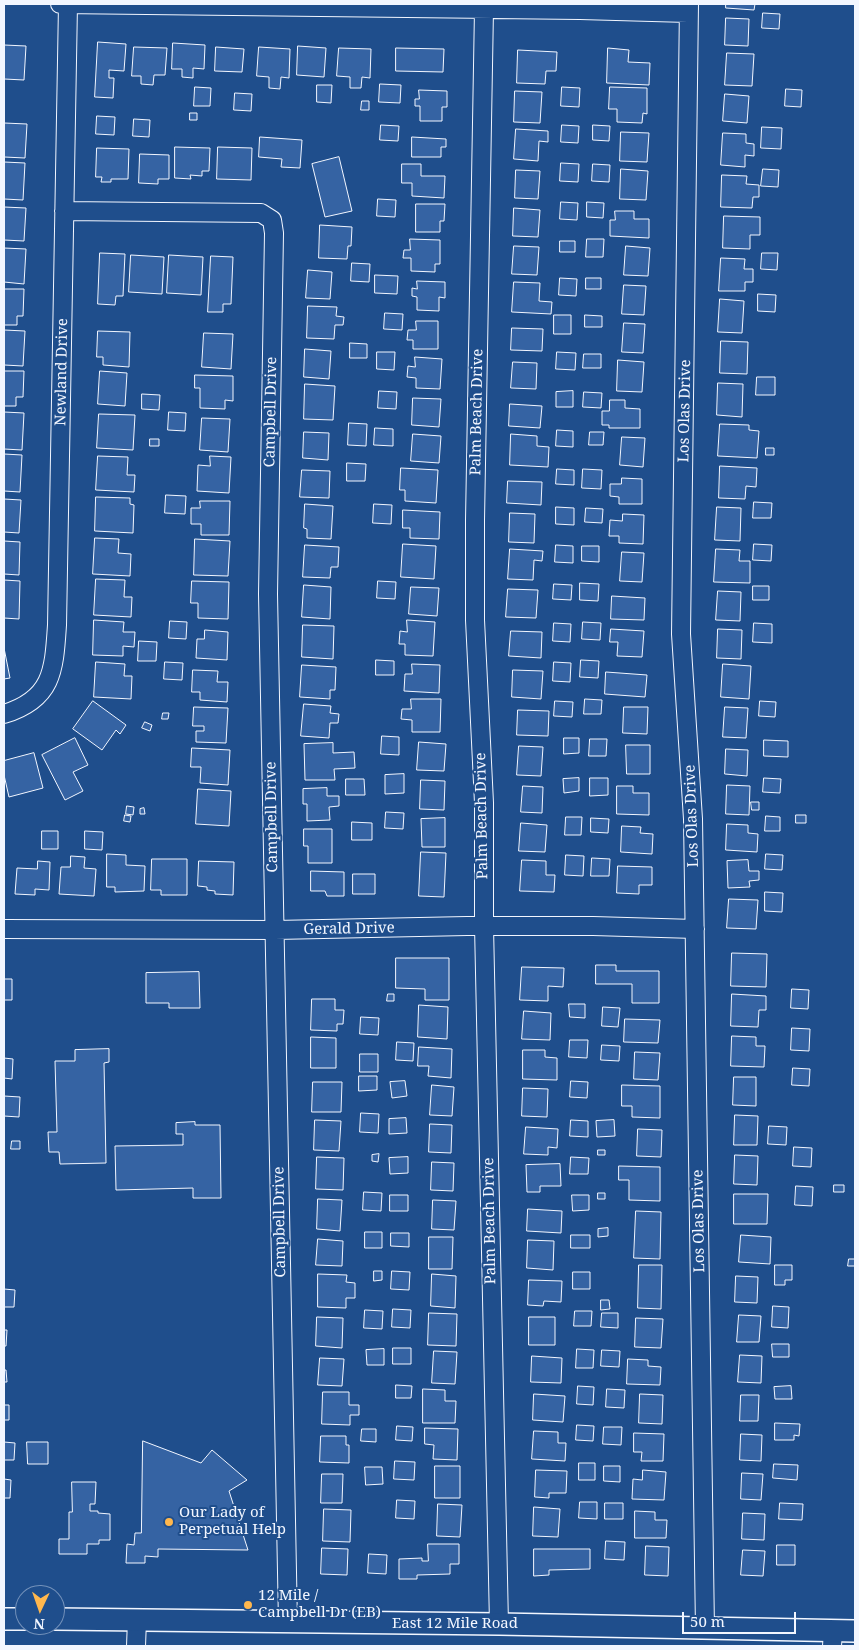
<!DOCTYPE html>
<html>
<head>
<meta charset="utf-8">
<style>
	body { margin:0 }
	#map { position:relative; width:859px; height:1650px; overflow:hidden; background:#1f4e8c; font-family:"Noto Serif",serif }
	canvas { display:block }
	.frame { position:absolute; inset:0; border:5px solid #f2f6ff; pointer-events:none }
	.north { position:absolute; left:15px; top:1585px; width:50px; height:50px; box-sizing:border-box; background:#1f4e8c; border:1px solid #7391ba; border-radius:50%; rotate:183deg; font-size:14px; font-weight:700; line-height:20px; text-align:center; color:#f2f6ff }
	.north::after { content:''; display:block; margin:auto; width:18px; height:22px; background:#ffb74d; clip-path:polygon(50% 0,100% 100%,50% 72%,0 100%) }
	.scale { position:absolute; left:682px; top:1612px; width:114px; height:22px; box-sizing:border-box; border:2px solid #f2f6ff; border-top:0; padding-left:6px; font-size:15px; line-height:18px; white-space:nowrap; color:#f2f6ff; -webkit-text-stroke:4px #1f4e8c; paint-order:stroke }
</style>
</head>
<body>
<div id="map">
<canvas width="859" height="1650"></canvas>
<div class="frame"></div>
<div class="north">N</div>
<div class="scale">50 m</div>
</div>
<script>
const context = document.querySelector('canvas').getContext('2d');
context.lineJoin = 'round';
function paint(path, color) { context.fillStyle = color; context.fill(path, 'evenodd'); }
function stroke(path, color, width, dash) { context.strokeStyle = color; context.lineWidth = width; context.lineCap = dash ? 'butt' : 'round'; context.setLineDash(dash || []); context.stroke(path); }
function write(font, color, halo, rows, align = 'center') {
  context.font = font + ' "Noto Serif",serif'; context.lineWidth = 4; context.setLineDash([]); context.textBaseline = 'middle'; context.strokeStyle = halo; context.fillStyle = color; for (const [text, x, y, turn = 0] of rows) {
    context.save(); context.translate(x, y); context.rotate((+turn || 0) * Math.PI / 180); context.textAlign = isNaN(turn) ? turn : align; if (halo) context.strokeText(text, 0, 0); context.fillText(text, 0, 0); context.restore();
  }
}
const building = new Path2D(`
	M726 4H755L754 10 726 8Z
	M763 13 780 14 779 29 762 28Z
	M726 18 749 19 748 46 725 45Z
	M98 42 126 44 124 71 109 70V78H114L113 98 95 97Z
	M173 43 205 45 204 69 193 68V78L182 77V69H172Z
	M4 45 26 46 24 80 4 79Z
	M298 46 326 48 324 77 297 75Z
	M134 47 167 48 165 75H154L153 85 141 84V76H132Z
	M216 47 244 49 242 72 215 71Z
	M259 47 290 49 289 78 281 77 280 89 269 88V77L257 76Z
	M339 48 371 49 370 78 362 77 361 88H350V77L337 76Z
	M396 48 444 49 443 72 396 71Z
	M608 48 629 50 628 62 650 63 649 85 607 83Z
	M518 50 557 52 556 71H546L545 84 517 83Z
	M727 53 754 54 752 86 725 85Z
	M380 84 401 85 400 103 379 102Z
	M317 85H332L331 103 317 102Z
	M195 87 211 88 210 106H194Z
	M562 87 580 88 579 107 561 106Z
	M610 87 647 88V114L643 113 642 123 617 122V109H609Z
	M786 89 802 90 801 107 785 106Z
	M419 90 447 91V107H442V121H420V106H415V99H419Z
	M515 91 542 92 540 123 514 122Z
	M235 93 252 94 251 111 234 110Z
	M725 94 749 96 747 123 723 121Z
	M362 101H369V110H361Z
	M190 113H197V120H190Z
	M97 116 115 117 114 135 96 134Z
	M134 119 150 120 149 137 133 136Z
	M4 123 27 124 25 158 4 157Z
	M381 125 399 126 398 141 380 140Z
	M562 125 579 126 578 143 561 142Z
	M593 125 610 126 609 141 593 140Z
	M762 127 782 128 781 149 761 148Z
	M516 129 548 131V142L539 141 538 161 514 159Z
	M621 132 649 133 647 162 620 161Z
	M723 133 746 134V143L754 144V156L745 155V167L721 165Z
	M260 137 302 140 300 168 281 167 282 159 259 157Z
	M412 137 446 139V147H441V157H412Z
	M175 147 210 148 209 171H202V176L190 175 191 179 175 178Z
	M218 147 252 148 251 180 217 179Z
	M97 148 129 149 128 179H111V182H101L102 177H96Z
	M140 154 169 155V179H158V184L139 183Z
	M339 157 352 211 325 217 312 164Z
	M4 162 25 163 23 200 4 199Z
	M561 163 579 164 578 182 560 181Z
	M402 164H421V176H445L444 198 412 196V183H402Z
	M593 164 610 165 609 182 592 181Z
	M621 169 648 171 646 200 620 199Z
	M763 169 779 170 778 187 761 186Z
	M516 170 540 171 538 199 515 198Z
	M722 175 747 176 746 184 759 185V197H753L752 208 721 207Z
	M378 199 396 200 395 217 377 216Z
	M561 202 578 203 577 220 560 219Z
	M587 202 604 203 603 218 587 217Z
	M416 204H445L444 221H440V232H416Z
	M4 207 26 208 24 241 4 240Z
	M514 208 540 210 538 237 513 236Z
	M615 211H634V219H649V238L610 236V220H615Z
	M724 216 760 217V235H750V249L723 248Z
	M320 225 352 227 351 246H348L347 259 319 258Z
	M410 239 440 240V264H435V272L411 271V258H403L404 250H410Z
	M587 239H604L603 257H586Z
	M560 241H575V252H560Z
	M514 246 539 247 537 275 512 274Z
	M626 246 650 248 648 276 624 275Z
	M4 248 26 249 24 284 4 282Z
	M100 253 125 254 123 296H116L115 305 98 304Z
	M762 253H778L777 270 761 269Z
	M131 255 164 257 162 294 129 292Z
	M169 255 203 257 201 295 167 293Z
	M211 256 233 257 231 304H223V312H208Z
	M721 258 745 259 744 269H753V282H745V291H719Z
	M352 263 370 264 369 282 351 281Z
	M308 270 332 272 330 299 306 298Z
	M375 275 398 276 397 294 375 293Z
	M560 278 577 279 576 296 559 295Z
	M586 278H601V289H586Z
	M417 281 445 282V298L439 297V311L417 310V297L412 296V288L417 289Z
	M514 282 540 283 539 301 552 302 551 314 512 312Z
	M624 285 646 286 644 315 622 314Z
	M4 289H24L23 316H17V325H4Z
	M758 294 776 295 775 312 758 311Z
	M720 299 744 301 742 333 718 332Z
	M308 306 337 307 336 316 344 317 343 325H335L334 339 307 338Z
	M385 313 403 314 402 330 384 329Z
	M554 315H571V334H554Z
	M585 315 602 316V327H585Z
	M416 321H438V349H413V340H407L408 330H416Z
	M624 323 645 324 643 353 622 352Z
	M512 328 543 329 542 351 511 350Z
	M4 330 25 331 23 366 4 365Z
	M98 331 130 332 129 367 103 365V357H97Z
	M204 333 233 334 231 369 202 367Z
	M721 341 748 342 747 374 720 373Z
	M350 343 367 344V358H350Z
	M305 349 331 351 329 379 304 377Z
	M377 352H395L394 370 377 369Z
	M557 352 576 353 575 370 556 369Z
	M584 354H601V368H583Z
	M415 357 442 359 440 389 416 388V378L407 377 408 366 415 367Z
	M618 360 644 362 642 392 617 391Z
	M513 362 537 363 536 389 511 388Z
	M4 371H24L23 397H16V406H4Z
	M100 371 127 373 125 406 98 404Z
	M195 375 233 376V401L225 400V409L200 408V388H195Z
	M757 377H775V395H756Z
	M718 383 743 384 742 417 717 415Z
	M305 384 335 386 333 420 304 419Z
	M379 391 397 392 396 409 378 408Z
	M573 391V407H556V392Z
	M584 392 602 393 601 408 583 407Z
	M142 394 160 395 159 410 142 409Z
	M413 398 441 399 439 427 412 425Z
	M610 400H625V408L640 409V428H609V425H602V411H609Z
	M510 404 542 406 540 428 509 426Z
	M4 412 24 413 22 450 4 449Z
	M169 412 186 413 185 431 168 430Z
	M99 414 135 415 133 450 97 448Z
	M202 418 230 419 228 452 200 450Z
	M349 423 367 424 366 446 348 445Z
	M720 424 749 425V430L759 431 757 458 718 456Z
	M375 428 393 429V446L374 445Z
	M557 430 573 431V447L556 446Z
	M304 432 329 433 328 460 303 458Z
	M590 432H604L603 445H589Z
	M413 434 441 436 439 463 411 461Z
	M511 434 537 436V446L549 447 548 467 510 465Z
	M622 437 645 438 643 467 620 465Z
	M150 439H159V446H150Z
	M766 448H774V455H766Z
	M4 454 22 455 20 492 4 491Z
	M98 456 128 457 127 475H135L134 492 96 490Z
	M210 456 231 457 229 493 197 491 198 465 210 466Z
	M347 463 366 464 365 481H347Z
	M720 466 757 468 756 487 746 486 745 499 719 498Z
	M401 468 438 470 436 503 405 501V490H400Z
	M557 469 574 470V485L556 484Z
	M583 469 602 470 601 489 582 488Z
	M302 470 330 471 329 498 300 497Z
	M622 478 642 479V504H619V497L610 496V484H621Z
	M508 481 542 482 541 505 507 503Z
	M166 495 186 496 185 514 165 513Z
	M96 497 130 498V504L134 505 133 533 95 531Z
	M4 499 21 500 19 533 4 532Z
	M200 501H230L229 535H201V524H191V508H200Z
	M754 502 772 503 771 518H753Z
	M305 504 333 506 331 539 307 538V529L304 528Z
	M374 504 392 505 391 524 373 523Z
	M556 507 574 508V525L556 524Z
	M717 507 741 508 740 541 715 540Z
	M586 508 603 509 602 523 585 522Z
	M403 510 440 512 439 539 410 538V528H403Z
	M510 513 535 514 534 543 509 542Z
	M623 514 644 515 643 544 619 543V536H609L610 520 622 521Z
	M95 538 119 539 118 553 131 554 130 576 93 574Z
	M195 539 230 541 228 576 194 575Z
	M4 541 20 542 19 575 4 574Z
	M403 544 436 546 434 579 401 577Z
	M754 544 772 545 771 561 753 560Z
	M305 545 339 547 338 567H331L330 578 303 577Z
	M556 545 573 546V563L555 562Z
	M582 546H599V562L582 561Z
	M510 549 543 551 542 561 534 560 533 580 508 579Z
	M716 549 740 550 739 561H750V583L714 582Z
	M622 552 644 553 642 582 620 581Z
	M96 579 125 580 124 597H132L131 617 94 615Z
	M4 580 20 581 19 619 4 618Z
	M192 581 229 582 228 619 198 618V603H191Z
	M378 581 396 582 395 599 377 598Z
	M580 583 599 584 598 601 580 600Z
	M554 584 572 585 571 600 553 599Z
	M304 585 331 587 330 619 302 617Z
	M753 586H769V600H753Z
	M411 587 439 588 437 616 409 614Z
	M508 589 538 590 536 618 506 617Z
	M718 591 741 592 740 621 716 620Z
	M612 596 645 598 644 620 611 619Z
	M94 620 124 622 123 632H135L134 647 123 646V656L93 655Z
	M407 620 435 622 433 656 405 655V644H399L400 631 407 632Z
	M170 621 187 622 186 639 169 638Z
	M583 622 601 623 600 640 582 639Z
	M554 623 571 624 570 642 553 641Z
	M754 623 772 624V643L753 642Z
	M303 625 334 626 333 659 302 657Z
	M611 629 644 631 642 657 617 656 618 642H610Z
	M718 629 742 630 741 659 717 658Z
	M205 630 228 632 227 660 196 658 197 639H204Z
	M511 631 542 632 541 658 509 656Z
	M139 641 157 642 156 661H138Z
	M4 648 10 678 4 679Z
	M376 660 394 661V675H376Z
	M581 660 599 661 598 678 580 677Z
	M96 662 125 664 124 676H132L131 699 94 697Z
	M165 662 183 663 182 680 164 679Z
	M554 662 571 663 570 682 553 681Z
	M412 664 440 665 439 693 404 691 405 674H412Z
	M723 664 751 666 749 699 721 697Z
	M302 665 336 667 335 690H330V699L300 697Z
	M193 670 218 671 217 682H228L227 702 200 700V692H192Z
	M513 670 543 671 541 699 512 697Z
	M606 672 647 675 645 697 605 694Z
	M411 699H441L440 732H412V720L401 719 402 709H411Z
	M585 699 602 700 601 714H584Z
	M93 701 126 725 120 734 116 730 102 750 73 729Z
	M555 701 573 702 572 717 554 716Z
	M760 701 776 702 775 717 759 716Z
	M304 704 331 706 330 713 339 714 338 723H330L329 738 301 736Z
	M194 707 228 708 226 743 196 742V731H204V726H193Z
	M624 707H648L647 734 623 733Z
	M725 707 748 708 746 738 723 737Z
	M518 710 549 711 548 736 517 735Z
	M163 713H169L168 719H162Z
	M145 722 152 725 150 731 142 728Z
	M382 736 399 737V755L381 754Z
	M75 738 88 765 73 772 83 791 65 800 42 755Z
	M564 738H579V753L564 754Z
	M590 739H607L606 756H589Z
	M764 740 788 741V757L764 756Z
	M419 742 446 744 444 771 417 770Z
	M333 743V753L354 752 355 768 334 769 335 780H305L304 744Z
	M626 745H650V774H627Z
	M519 746 543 747 541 776 517 775Z
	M192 748 230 750 228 785 200 783 201 767H191Z
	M726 749 748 750 747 776 725 774Z
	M34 753 43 788 9 797 4 775V761Z
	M404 774V793L385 794V775Z
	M579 778V791L564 793 563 779Z
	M590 778H608V795L590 796Z
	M764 778 781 779 780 793 763 792Z
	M346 779H364L365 795H346Z
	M421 780 445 781 444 810 420 809Z
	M727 785 750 786 749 815 726 814Z
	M523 786 543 787 542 813 521 812Z
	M617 786H633V793H649V815L617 814Z
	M327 788V796H339V806L329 807 330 820 307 821V804H303V789Z
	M198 789 231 791 229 826 196 824Z
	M751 802H759V810H752Z
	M127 806 134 807 133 815 126 814Z
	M144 808 145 814H140V809Z
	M386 812 404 813 403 829 385 828Z
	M125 815 131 816 130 822 124 821Z
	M796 815H806V823H796Z
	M766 816 780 817V831H765Z
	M566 817H582L581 835H565Z
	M445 818V847H422L421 819Z
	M591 818 609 819 608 833 591 832Z
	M352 822 372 823V840H352Z
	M521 823 547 825 545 852 519 851Z
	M727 824 748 825V833L758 834 757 852 726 850Z
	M622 826 641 827 640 833 653 834 652 854 621 852Z
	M304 829H332V863H308V846H304Z
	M42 831H58V849H42Z
	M85 831 103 832 102 850 85 849Z
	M421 852 446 853 444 897 419 896Z
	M107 854 126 855V865L145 866 144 891 115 892V887H107Z
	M766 854 783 855 782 870 765 869Z
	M566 855 584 856 583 876 565 875Z
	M71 856 85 857 84 868 96 869 94 896 59 894 61 867H70Z
	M592 858 610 859 609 876H591Z
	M152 859H187V895H161V890H151Z
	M522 860 546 861V875H555L554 892 520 891Z
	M748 860 749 871H759V880L749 881 750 887 728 888 727 861Z
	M38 861 50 862 49 890 35 889V895L15 894 17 868 37 869Z
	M199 861 234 862 233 895 215 894V891L207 890V887L198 886Z
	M618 866 652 867V885H639V894L617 893Z
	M311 871 344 872V896H327L325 891H311Z
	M353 874H375V894H353Z
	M765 892 783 893 782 912 765 911Z
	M729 899 758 900 756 929 727 928Z
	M732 953 767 954 766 987 731 986Z
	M396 958H449V1000H425V989L396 988Z
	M596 965H616V971H659V1003H632V984H596Z
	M522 967 564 968 563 987 548 986V1001L520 1000Z
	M199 972 200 1008H169V1003H146V973Z
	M4 979H12V1000H4Z
	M792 989 809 990 808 1009 791 1008Z
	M388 994H394V1001H387Z
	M732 994 766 996V1010H759L758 1027 731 1026Z
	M312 999H335V1010H344L343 1024H337V1031L311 1030Z
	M569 1004H585V1018L570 1017Z
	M419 1005 448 1007 447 1039 418 1037Z
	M603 1007 620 1008 618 1027 602 1026Z
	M524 1011 551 1013 550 1040 522 1039Z
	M361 1017 379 1018 378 1035 360 1034Z
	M625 1019 660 1020 658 1043 624 1042Z
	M792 1028 810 1029 809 1051 791 1050Z
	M732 1036 756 1037V1046H765L764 1067 731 1066Z
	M311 1037 336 1038V1068H311Z
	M570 1040H588L587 1058 569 1057Z
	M397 1042 414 1043 413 1061 396 1060Z
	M602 1045 620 1046 619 1061 601 1060Z
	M419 1047 452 1049 451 1078 428 1076 429 1066H418Z
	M109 1049V1062L104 1063 106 1163 60 1164 59 1152H49L48 1132H57L55 1061H75V1050Z
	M523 1050H545V1057L557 1058V1080L523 1079Z
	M635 1052 660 1053 658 1080 634 1079Z
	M360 1054H378V1072H360Z
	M4 1058 13 1059 12 1079 4 1078Z
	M793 1068 810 1069 809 1086 792 1085Z
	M359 1076H377V1090L359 1091Z
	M734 1077H756V1106L733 1105Z
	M405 1081 407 1096 392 1098 390 1082Z
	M571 1081 588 1082 587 1098 570 1097Z
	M313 1082H342L341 1112H312Z
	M432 1085 454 1087 452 1116 430 1115Z
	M622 1085 660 1086V1118L632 1117V1106H622Z
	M523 1088 548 1089 547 1117 522 1116Z
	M4 1096 20 1097 19 1117 4 1116Z
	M361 1113 379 1114 378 1133 360 1132Z
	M735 1115 758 1116 757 1145H734Z
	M406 1118 407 1133 389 1134V1119Z
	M315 1120 341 1121 339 1151 314 1150Z
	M571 1120 588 1121V1137L570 1136Z
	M614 1120 615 1136 597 1137 596 1121Z
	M195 1122V1125H220L221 1198H193V1188L116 1190 115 1146 183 1145V1134H176V1123Z
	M430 1124 452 1125 451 1153 429 1152Z
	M769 1126 787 1127 786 1145 768 1144Z
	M526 1127 558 1129 557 1148 548 1147V1155L524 1154Z
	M638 1129 662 1130 661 1157 637 1156Z
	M12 1141H20V1149H11Z
	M794 1147 812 1148 811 1167 793 1166Z
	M598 1150H605V1155H598Z
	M379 1154 378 1162 372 1161V1155Z
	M735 1155 758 1156 757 1185 734 1184Z
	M317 1157 344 1158 343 1190 316 1189Z
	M408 1157V1173L390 1174 389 1158Z
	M571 1157 589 1158 588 1174H570Z
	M432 1162 454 1163 453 1191 431 1190Z
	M560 1164 561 1186H540V1192H527L526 1165Z
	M619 1166 660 1167V1201L629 1200V1180H619Z
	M834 1185H844V1192H834Z
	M796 1186 813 1187 812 1206 795 1205Z
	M364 1192 382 1193 381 1211 363 1210Z
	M598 1193H605V1199H598Z
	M734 1194H768L767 1224H734Z
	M390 1195H408V1211H390Z
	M572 1195H589V1210L573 1211Z
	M318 1199 342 1200 340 1231 317 1229Z
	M433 1200 456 1201 454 1230 432 1229Z
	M528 1209 562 1211 561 1233 527 1231Z
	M636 1211 661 1212 660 1259 634 1258Z
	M608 1228V1236L598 1237V1229Z
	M365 1232H382V1248H365Z
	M391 1233H409V1247L391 1246Z
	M571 1235H590V1248H571Z
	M741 1235 771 1237 770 1264 739 1262Z
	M429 1237H453L452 1269H429Z
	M318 1239 343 1241 342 1266 316 1265Z
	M528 1240 554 1241 553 1270 527 1268Z
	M849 1259H855V1266H848Z
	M639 1265H662L661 1309 638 1308Z
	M775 1265H792V1280H785V1285H775Z
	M374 1271H382V1280L374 1281Z
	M392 1271 410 1272 409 1290 391 1289Z
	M573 1272H590V1289H573Z
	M318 1274 347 1275 346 1282 355 1283V1298H346V1308L318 1307Z
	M432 1274 456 1276 455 1308 431 1306Z
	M736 1276 758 1277 757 1303 735 1302Z
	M529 1280 562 1281 561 1302 544 1301 543 1306 528 1305Z
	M4 1289 15 1290 14 1307H4Z
	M601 1300H609L610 1309 601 1310Z
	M773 1306 789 1307 788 1328 772 1327Z
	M393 1309 411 1310 410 1328 392 1327Z
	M365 1310 383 1311 382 1329 364 1328Z
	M575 1311H592L591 1326H574Z
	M429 1313 457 1314 456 1346 428 1345Z
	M602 1313H618V1328L601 1327Z
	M739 1315 761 1316 759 1342H737Z
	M317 1317 343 1318 342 1348 316 1346Z
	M529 1317H555V1345H529Z
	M636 1318 663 1319 661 1348 635 1347Z
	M4 1330H7L6 1346H4Z
	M772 1344H789V1357H773Z
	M393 1348H411V1364H393Z
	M384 1349V1365H367L366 1350Z
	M577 1349 594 1350 593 1368H576Z
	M602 1350 620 1351 619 1367 601 1366Z
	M434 1351 457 1352 455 1384 432 1383Z
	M740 1355 762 1356 761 1383 738 1382Z
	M532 1356 562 1358 561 1383 531 1382Z
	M320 1358 344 1359 342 1386 318 1385Z
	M628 1359 648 1360V1366L661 1367 660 1385 627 1384Z
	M4 1370H6L7 1382H4Z
	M396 1385 412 1386 411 1398H396Z
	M578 1386 594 1387 593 1405 577 1404Z
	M791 1386 792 1399H775L774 1387Z
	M423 1389 445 1390V1401H456L455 1423H423Z
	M607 1389 625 1390 624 1408 606 1407Z
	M323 1392H349V1405H359V1415H350V1425L322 1424Z
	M534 1394 565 1396 563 1422 533 1420Z
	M640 1394 663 1395 662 1424 639 1423Z
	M741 1395H759L758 1421H740Z
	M4 1405H9V1420H4Z
	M775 1423 800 1424 799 1436 794 1435V1440H775Z
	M577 1425 594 1426 593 1441 576 1440Z
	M397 1426 413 1427 412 1441 396 1440Z
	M604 1427H622L621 1445 603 1444Z
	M425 1428 458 1429 457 1460 433 1459 434 1445 425 1444Z
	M362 1429H376V1442L361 1441Z
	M534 1431 558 1432V1443H566L565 1461 532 1459Z
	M634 1433 664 1434 663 1461H641L642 1452H634Z
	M741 1434 762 1435 761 1461 740 1460Z
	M321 1436H346V1445H349V1463L320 1462Z
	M143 1441 201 1463 212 1450 247 1480 229 1491 248 1550 158 1549V1557L145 1556V1563H126L127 1544 134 1545 135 1533H141Z
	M4 1442 15 1443 14 1460H4Z
	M27 1442H48V1464H28Z
	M395 1461 415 1462 414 1480 394 1479Z
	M579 1463H595V1480H579Z
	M774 1464 798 1465 797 1480 773 1478Z
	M435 1466H460V1498H435Z
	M604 1466H620V1482L604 1481Z
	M365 1467H382L383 1484 366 1485Z
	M536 1470 567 1471 566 1493H549V1498L535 1497Z
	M643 1470 666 1472 664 1500 632 1499 633 1479 642 1480Z
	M742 1473 763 1474 761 1500 741 1499Z
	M322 1474H343L342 1503H321Z
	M4 1479 11 1480 10 1498H4Z
	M72 1482H96L95 1504H90V1511H98V1513L110 1514V1540H99V1544H87V1554H59V1539H69V1512H72Z
	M397 1500 415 1501 414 1519 396 1518Z
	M580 1502H597V1519L579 1518Z
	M605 1503H623V1519H605Z
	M780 1503 803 1504 802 1520 779 1519Z
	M438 1504 462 1505 460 1537 437 1536Z
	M534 1507 560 1509 558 1537 533 1536Z
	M324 1509 351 1510 350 1542 323 1541Z
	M635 1511 655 1512V1520H667L666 1538H635Z
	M743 1513 765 1514 764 1540 742 1539Z
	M606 1541 625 1542 624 1560 605 1559Z
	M428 1544H459V1564H450V1574L417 1575V1579H399V1559L422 1558V1561H428Z
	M777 1545H795V1565H777Z
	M646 1546 669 1547 668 1576 645 1575Z
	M322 1548 348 1549 347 1575 321 1574Z
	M534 1549H590V1569L549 1570V1575L534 1576Z
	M743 1550 765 1551 763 1576 741 1575Z
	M369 1554 387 1555 386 1574 368 1573Z`);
paint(building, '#3563a3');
stroke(building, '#f2f6ff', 1);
const minor = new Path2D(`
	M60 4 580 10 688 13
	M689 4 681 634 693 819 705 1629
	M484 9 475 520V620L484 803V926L499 1624
	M64 211 261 213 272 220 274 233 268 594 288 1623
	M4 714C53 699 54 670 57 625L68 4
	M4 929 275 930 467 926H593L695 929
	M136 1646 137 1620
	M832 1646 833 1631`);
const major = new Path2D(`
	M4 1619H25
	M55 1619 499 1624 855 1631`);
stroke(minor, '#f2f6ff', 20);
stroke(major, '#f2f6ff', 24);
stroke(minor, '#1f4e8c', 18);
stroke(major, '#1f4e8c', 21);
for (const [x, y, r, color] of [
	[169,1522,5,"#ffb74d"],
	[248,1605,5,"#ffb74d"]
]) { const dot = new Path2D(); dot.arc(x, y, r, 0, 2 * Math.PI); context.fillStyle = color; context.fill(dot); stroke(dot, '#1f4e8c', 2); }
write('15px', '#f2f6ff', '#1f4e8c', [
	["Newland Drive",62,372,-89],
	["Los Olas Drive",685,411,-89],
	["Campbell Drive",271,412,-89],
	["Palm Beach Drive",477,412,-89],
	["Palm Beach Drive",482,816,-91],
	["Los Olas Drive",692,816,-92],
	["Campbell Drive",272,817,-91],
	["Gerald Drive",349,929,-1],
	["Palm Beach Drive",490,1221,-91],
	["Los Olas Drive",699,1221,-91],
	["Campbell Drive",280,1222,-91],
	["East 12 Mile Road",455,1624]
]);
write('15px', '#f2f6ff', '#1f4e8c', [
	["Our Lady of",179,1513],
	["Perpetual Help",179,1530],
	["12 Mile /",258,1596],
	["Campbell Dr (EB)",258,1613]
], 'left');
</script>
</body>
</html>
